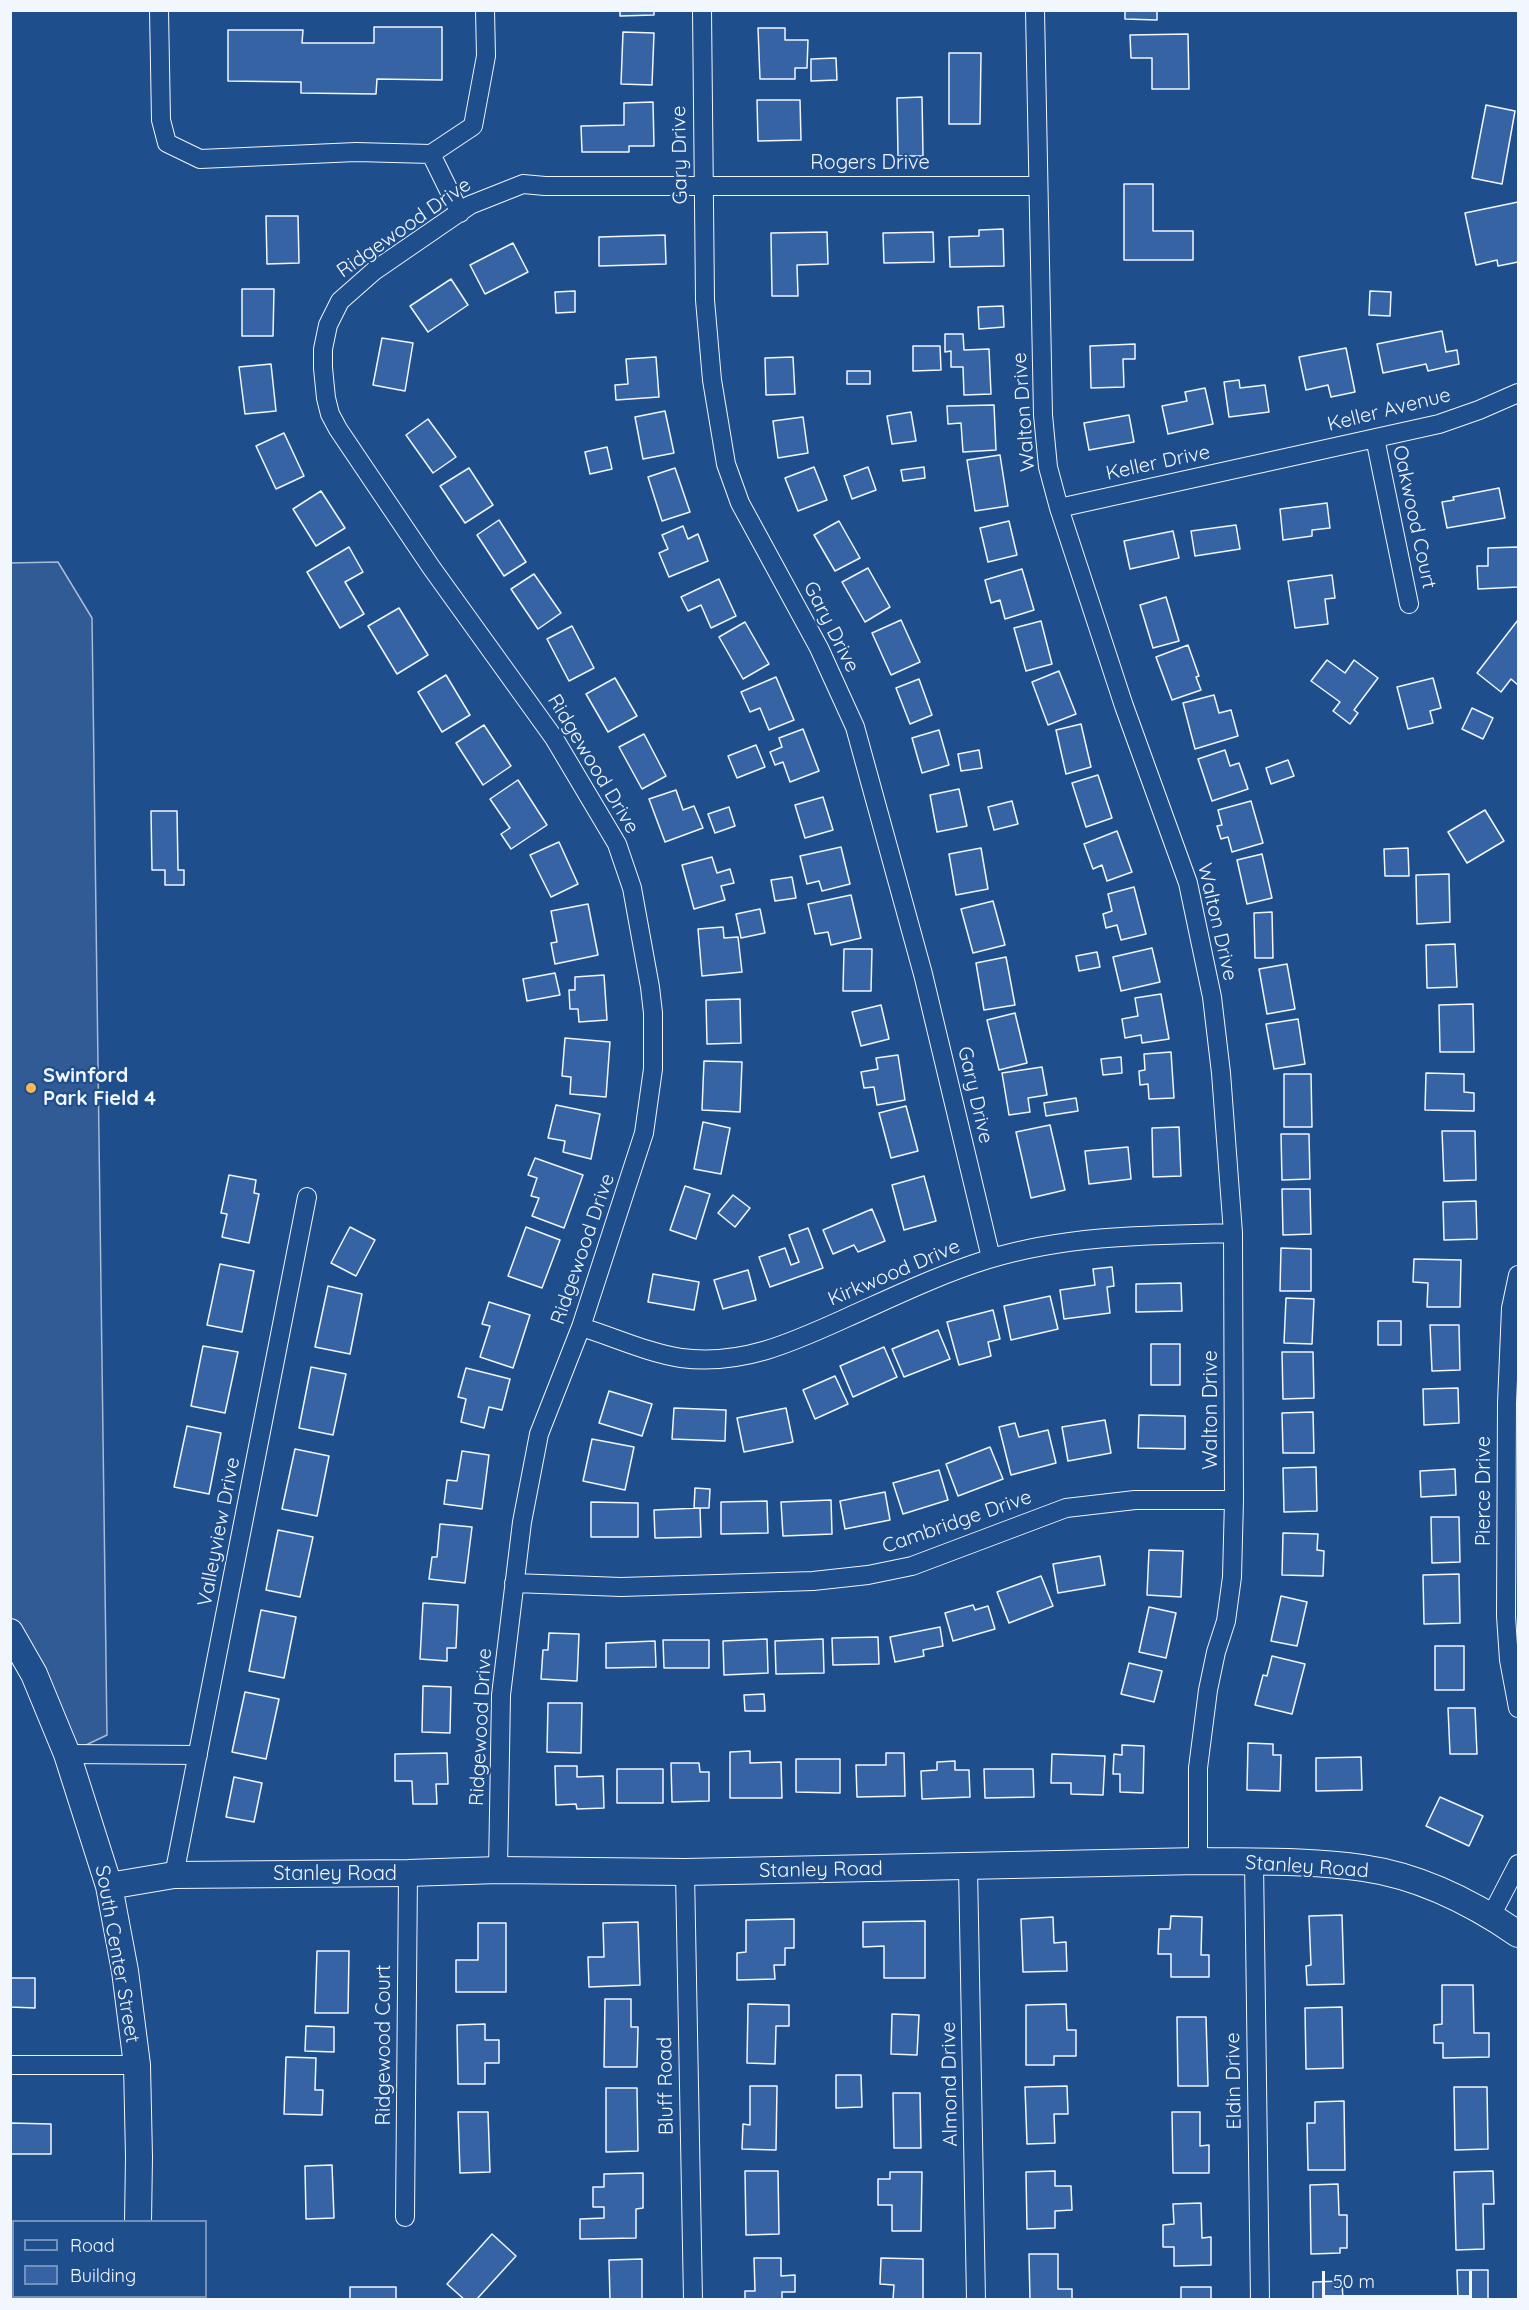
<!DOCTYPE html>
<html>
<head>
<meta charset="utf-8">
<style>
	body { margin:0 }
	#map { position:relative; width:1529px; height:2310px; overflow:hidden; background:#1f4e8c; font-family:Quicksand,sans-serif }
	canvas { display:block }
	.frame { position:absolute; inset:0; border:12px solid #f2f6ff; pointer-events:none }
	.legend { position:absolute; left:12px; top:2220px; width:195px; height:78px; box-sizing:border-box; background:#1f4e8c; border:2px solid #7391ba; margin:0; padding:8px 10px; list-style:none; font-size:18px; color:#f2f6ff }
	.legend li { display:flex; align-items:center; gap:12px; height:30px }
	.legend b { width:30px; border:2px solid #7391ba }
	.scale { position:absolute; left:1322px; top:2271px; width:150px; height:27px; box-sizing:border-box; border:3px solid #f2f6ff; border-top:0; padding-left:8px; font-size:18px; line-height:21px; white-space:nowrap; color:#f2f6ff; -webkit-text-stroke:4px #1f4e8c; paint-order:stroke }
</style>
</head>
<body>
<div id="map">
<canvas width="1529" height="2310"></canvas>
<div class="frame"></div>
<ul class="legend">
<li><b style="height:8px;background:#1f4e8c"></b>Road</li>
<li><b style="height:16px;background:#3563a3"></b>Building</li>
</ul>
<div class="scale">50 m</div>
</div>
<script>
const context = document.querySelector('canvas').getContext('2d');
context.lineJoin = 'round';
function paint(path, color) { context.fillStyle = color; context.fill(path, 'evenodd'); }
function stroke(path, color, width, dash) { context.strokeStyle = color; context.lineWidth = width; context.lineCap = dash ? 'butt' : 'round'; context.setLineDash(dash || []); context.stroke(path); }
function write(font, color, halo, rows, align = 'center') {
  context.font = font + ' Quicksand,sans-serif'; context.lineWidth = 4.5; context.setLineDash([]); context.textBaseline = 'middle'; context.strokeStyle = halo; context.fillStyle = color; for (const [text, x, y, turn = 0] of rows) {
    context.save(); context.translate(x, y); context.rotate((+turn || 0) * Math.PI / 180); context.textAlign = isNaN(turn) ? turn : align; if (halo) context.strokeText(text, 0, 0); context.fillText(text, 0, 0); context.restore();
  }
}
const built = new Path2D(`
	M58 562 92 618 107 1735 67 1754 11 1632 10 563Z`);
paint(built, '#305b95');
stroke(built, '#a8bbd7', 1.5);
const building = new Path2D(`
	M620 10H654V15L620 16Z
	M1125 10H1157V20L1125 19Z
	M374 27H442V80L377 79 376 94 301 93V82L228 81V30H303L302 43H374Z
	M758 28H785V40H808L807 68H795V79H760Z
	M623 32 654 33 652 85 621 84Z
	M1188 34 1189 89H1152V58H1131L1130 35Z
	M949 53H981L980 124H949Z
	M836 58 837 80 811 81V59Z
	M922 97 923 156H898L897 98Z
	M757 100H800L801 140 758 141Z
	M653 102 654 146H629V152H582L581 126 624 125V103Z
	M1486 105 1515 111 1502 184 1472 178Z
	M1124 184H1153V231H1193V260H1124Z
	M1518 202V262L1498 266 1497 260 1476 265 1465 213Z
	M266 216H298L299 263 267 264Z
	M1003 229 1004 266 950 267 949 237 979 236V230Z
	M827 232 828 264 797 265 798 296H772L771 233Z
	M933 232 934 262 884 263 883 233Z
	M665 235 666 264 599 266V237Z
	M513 243 528 272 485 294 470 265Z
	M451 279 468 305 428 332 410 306Z
	M242 289H274L273 336H242Z
	M575 291V312L556 313 555 292Z
	M1370 291 1391 292 1390 316 1369 315Z
	M1003 306 1004 327 979 329 978 307Z
	M1442 331 1446 352 1457 350 1459 364 1428 371 1426 364 1383 373 1377 344Z
	M945 334H963L964 350 989 349 991 394 964 395 963 367H951V351L945 352Z
	M382 338 413 343 405 391 373 385Z
	M1135 344V359H1123L1124 387 1091 388 1090 346Z
	M913 346H940L941 370 913 371Z
	M1346 348 1355 392 1331 397 1328 385 1306 390 1299 357Z
	M656 357 659 397 616 400 615 385 628 384 626 359Z
	M793 357 795 394 766 395 765 358Z
	M271 364 276 411 245 414 239 367Z
	M847 371H870V384H847Z
	M1239 380 1240 388 1265 385 1269 412 1229 417 1224 382Z
	M1205 388 1213 424 1168 434 1162 406 1187 401 1185 392Z
	M994 405 996 450 963 452 961 423 948 424 947 406Z
	M665 411 674 453 643 459 635 417Z
	M911 412 916 441 892 444 887 416Z
	M1129 415 1134 442 1089 450 1084 423Z
	M803 417 808 453 778 458 773 421Z
	M428 419 456 457 433 473 406 435Z
	M284 433 304 476 276 489 256 446Z
	M607 447 612 469 590 474 585 452Z
	M1000 455 1008 506 975 511 967 460Z
	M814 467 827 500 798 511 785 478Z
	M868 467 876 490 852 499 844 476Z
	M924 467 925 478 903 481 901 470Z
	M469 468 493 505 465 523 440 486Z
	M675 468 690 512 662 521 648 477Z
	M1499 488 1505 518 1447 528 1442 502 1454 500 1453 497Z
	M321 491 345 528 316 546 293 509Z
	M1327 503 1330 528 1312 530V536L1283 540 1280 509Z
	M499 520 526 562 504 576 477 535Z
	M839 521 860 558 835 571 814 535Z
	M1009 521 1017 555 988 562 980 528Z
	M1236 525 1240 549 1195 556 1191 531Z
	M683 526 688 539 698 534 708 561 669 577 659 553 668 549 662 535Z
	M1173 531 1179 558 1130 569 1124 541Z
	M349 547 363 572 345 582 364 614 340 628 307 572Z
	M1518 547V587L1478 589 1477 566H1488V548Z
	M868 568 890 607 865 622 842 582Z
	M1022 569 1034 610 1005 619 1000 600 991 603 985 580Z
	M534 574 561 613 538 629 511 589Z
	M1332 575 1335 598 1325 599 1328 624 1295 628 1288 581Z
	M719 579 736 616 711 628 701 605 688 611 681 597Z
	M1166 597 1179 641 1153 648 1140 605Z
	M399 608 428 655 397 674 368 626Z
	M901 620 920 662 891 675 872 633Z
	M1518 620V685L1511 679 1501 692 1477 673Z
	M1041 621 1052 664 1026 671 1014 628Z
	M745 622 769 664 743 679 719 637Z
	M572 626 594 668 569 681 547 639Z
	M1188 645 1199 676 1196 677 1201 690 1172 700 1156 657Z
	M1327 660 1345 673 1354 660 1378 678 1354 710 1358 713 1350 724 1333 711 1340 702 1311 681Z
	M1059 671 1076 714 1048 725 1032 682Z
	M446 675 470 715 442 732 418 692Z
	M776 677 794 720 769 730 760 708 750 712 741 692Z
	M615 678 637 716 608 732 586 694Z
	M1433 678 1441 708 1430 711 1433 723 1408 729 1397 687Z
	M919 679 932 715 910 724 896 688Z
	M1214 695 1219 713 1231 710 1238 736 1195 749 1183 703Z
	M1472 708 1493 718 1483 739 1462 729Z
	M1081 724 1091 767 1066 774 1056 730Z
	M484 725 511 766 483 785 456 743Z
	M803 729 819 771 790 782 783 762 775 765 770 752 782 747 779 738Z
	M939 730 949 765 922 773 912 738Z
	M644 734 666 776 642 789 619 747Z
	M756 745 765 767 737 778 728 756Z
	M979 750 982 768 961 771 958 754Z
	M1225 750 1230 766 1239 763 1248 789 1212 801 1198 759Z
	M1288 760 1294 776 1271 784 1266 768Z
	M1098 775 1112 818 1086 827 1072 783Z
	M518 780 547 825 511 849 501 834 510 828 490 799Z
	M959 789 967 826 937 832 930 795Z
	M676 790 683 810 694 806 703 828 665 842 649 799Z
	M823 797 833 830 805 838 795 805Z
	M1012 801 1018 824 994 830 988 807Z
	M1251 801 1263 843 1232 852 1228 837 1221 839 1217 826 1222 825 1218 810Z
	M729 807 735 826 715 833 708 814Z
	M1485 810 1504 841 1467 863 1448 832Z
	M151 811H177L178 870H184V885H165V870H152Z
	M1117 831 1132 872 1107 881 1102 865 1093 869 1084 844Z
	M559 842 578 884 551 897 530 855Z
	M841 847 850 884 822 891 819 881 807 884 800 856Z
	M981 848 988 889 956 895 949 854Z
	M1408 848 1409 876H1385L1384 849Z
	M1262 854 1272 898 1247 904 1237 860Z
	M712 857 717 873 730 869 734 883 721 886 725 900 694 909 682 865Z
	M1449 874 1450 922 1417 924 1416 875Z
	M792 877 796 898 775 901 771 880Z
	M1134 887 1146 934 1121 940 1117 925 1106 928 1103 914 1112 911 1108 894Z
	M851 895 861 938 831 945 828 932 815 934 808 904Z
	M993 901 1005 945 973 953 961 909Z
	M588 904 598 955 555 964 551 943 557 942 551 911Z
	M760 909 765 933 741 938 736 914Z
	M1272 912 1273 958H1255L1254 913Z
	M723 927 724 938 738 937 742 972 702 976 698 929Z
	M1455 944 1457 987 1427 988 1426 945Z
	M1152 948 1160 982 1121 991 1113 957Z
	M844 949H872L871 991H843Z
	M1097 952 1100 967 1079 971 1076 956Z
	M1006 957 1015 1005 984 1010 976 963Z
	M1287 964 1295 1009 1267 1014 1259 969Z
	M555 973 560 995 527 1001 523 979Z
	M604 975 607 1020 579 1022 578 1009H570L569 990H575V977Z
	M1161 994 1169 1039 1142 1043 1141 1035 1125 1038 1122 1019 1138 1016 1135 998Z
	M740 999 741 1043 707 1044 706 1000Z
	M1473 1004 1474 1052H1440L1439 1005Z
	M881 1005 889 1039 861 1046 852 1012Z
	M1015 1013 1027 1063 999 1070 987 1020Z
	M1298 1019 1305 1064 1274 1069 1266 1024Z
	M565 1038 610 1042 606 1097 570 1094 571 1077 562 1076Z
	M1171 1052 1174 1098 1149 1099 1148 1084 1140 1085 1139 1071 1145 1070 1144 1054Z
	M898 1055 905 1100 877 1105 874 1087 864 1088 861 1072 878 1069 876 1058Z
	M1121 1057 1122 1073 1103 1075 1101 1059Z
	M704 1061 742 1062 740 1112 702 1110Z
	M1042 1067 1047 1095 1028 1098 1030 1112 1009 1115 1002 1073Z
	M1426 1073 1464 1074V1092L1474 1093V1111L1425 1110Z
	M1284 1074H1311L1312 1127H1284Z
	M1076 1098 1078 1111 1046 1116 1044 1103Z
	M556 1105 600 1114 591 1159 563 1152 565 1141 548 1138Z
	M906 1106 918 1151 891 1158 879 1113Z
	M703 1122 730 1128 721 1174 694 1169Z
	M1050 1125 1065 1190 1031 1198 1016 1132Z
	M1179 1127 1181 1176 1153 1177 1152 1128Z
	M1442 1131H1475L1476 1180 1444 1181Z
	M1281 1134H1309L1310 1179 1282 1180Z
	M1128 1147 1131 1179 1089 1184 1085 1151Z
	M535 1158 583 1175 564 1228 532 1216 539 1198 531 1196 537 1178 528 1175Z
	M229 1175 256 1180 254 1193 259 1194 249 1243 222 1237 227 1214 221 1213Z
	M924 1176 936 1221 904 1230 892 1185Z
	M685 1186 710 1194 696 1239 670 1230Z
	M1282 1189H1310L1311 1234 1283 1235Z
	M733 1195 750 1208 735 1227 718 1213Z
	M1476 1201 1477 1239 1444 1240 1443 1202Z
	M872 1209 885 1241 858 1252 854 1245 833 1254 823 1230Z
	M350 1227 375 1240 356 1276 331 1263Z
	M526 1227 560 1240 542 1288 508 1276Z
	M808 1228 823 1268 770 1287 759 1257 785 1248 791 1265 799 1262 789 1235Z
	M1281 1248 1311 1249V1291H1280Z
	M1414 1259 1461 1260 1460 1307H1427L1428 1283 1413 1282Z
	M220 1264 254 1271 242 1332 207 1325Z
	M1112 1267 1114 1286 1107 1287 1110 1313 1064 1319 1060 1290 1095 1285 1093 1269Z
	M748 1270 756 1300 723 1309 714 1280Z
	M653 1274 699 1282 694 1310 648 1302Z
	M1181 1283 1182 1311 1136 1312V1284Z
	M328 1286 362 1294 350 1354 315 1347Z
	M1050 1296 1058 1329 1011 1340 1004 1306Z
	M1286 1298 1314 1299 1312 1344 1284 1343Z
	M489 1302 530 1315 513 1368 480 1357 490 1326 482 1324Z
	M993 1310 1000 1339 988 1342 991 1356 959 1365 947 1322Z
	M1378 1321H1401V1345H1378Z
	M1430 1325H1459L1460 1370 1432 1371Z
	M938 1330 950 1359 904 1377 892 1349Z
	M1151 1344H1180V1385H1151Z
	M203 1346 238 1352 225 1413 191 1406Z
	M884 1347 897 1377 853 1397 840 1366Z
	M1282 1352H1313L1314 1398 1283 1399Z
	M311 1367 346 1374 333 1435 299 1428Z
	M466 1368 510 1379 502 1410 489 1407 484 1428 461 1422 466 1399 458 1397Z
	M835 1376 848 1404 815 1419 803 1390Z
	M1458 1388 1459 1423 1424 1425 1423 1389Z
	M609 1391 652 1404 642 1436 599 1423Z
	M674 1408 726 1410 725 1441 672 1439Z
	M786 1408 793 1442 744 1452 737 1418Z
	M1313 1412 1314 1453H1283L1282 1413Z
	M1139 1415 1185 1416V1449L1138 1448Z
	M1105 1420 1111 1453 1068 1461 1062 1427Z
	M1015 1423 1019 1437 1048 1430 1056 1463 1011 1475 999 1427Z
	M187 1426 221 1433 209 1494 174 1487Z
	M592 1439 634 1447 625 1490 583 1481Z
	M990 1447 1003 1479 958 1496 946 1464Z
	M295 1449 329 1456 317 1516 282 1509Z
	M462 1451 489 1455 482 1509 444 1504 447 1480 457 1481Z
	M1316 1467 1317 1511 1284 1512 1283 1468Z
	M1455 1469 1456 1495 1421 1497 1420 1471Z
	M939 1470 948 1500 903 1514 893 1483Z
	M695 1488 710 1489 709 1508H694Z
	M885 1492 890 1520 845 1529 840 1501Z
	M831 1500 832 1534 783 1536 781 1502Z
	M767 1501 768 1533 721 1534V1502Z
	M591 1502 638 1503V1537H591Z
	M700 1508 701 1537 655 1538 654 1510Z
	M1431 1517H1459L1460 1562 1432 1563Z
	M440 1524 472 1527 465 1583 429 1579 432 1557H437Z
	M278 1530 313 1537 300 1597 266 1590Z
	M1283 1533 1318 1534 1317 1550 1324 1551 1323 1576 1282 1575Z
	M1149 1550 1183 1551 1181 1597 1147 1595Z
	M1100 1556 1105 1585 1058 1593 1053 1564Z
	M1459 1574 1460 1623 1424 1624 1423 1575Z
	M1041 1576 1053 1606 1009 1623 997 1592Z
	M1281 1596 1307 1602 1297 1646 1271 1641Z
	M423 1603 458 1605 456 1648H447V1661L420 1659Z
	M973 1605 975 1610 988 1606 995 1629 953 1641 945 1613Z
	M1149 1607 1176 1613 1166 1658 1139 1652Z
	M261 1610 296 1617 284 1678 249 1671Z
	M940 1627 943 1646 923 1650 924 1656 895 1662 890 1637Z
	M549 1633 579 1634 577 1681 541 1679 543 1650H548Z
	M878 1637 879 1664 833 1665 832 1638Z
	M767 1639 768 1673 724 1675 723 1641Z
	M823 1639 824 1673 776 1674 775 1641Z
	M663 1640H709V1668H664Z
	M655 1641 656 1667 606 1668V1643Z
	M1435 1646H1464V1690H1435Z
	M1272 1656 1305 1664 1292 1714 1255 1705 1263 1675 1267 1676Z
	M1129 1663 1162 1671 1154 1702 1121 1694Z
	M423 1686 451 1687 450 1733 422 1732Z
	M245 1692 279 1699 266 1759 232 1752Z
	M764 1694 765 1711H745L744 1695Z
	M548 1703H582L581 1753 547 1752Z
	M1448 1708H1475L1477 1754H1450Z
	M1248 1743 1273 1744V1755H1281L1280 1791 1247 1790Z
	M1122 1745 1144 1746 1143 1793 1120 1792V1774H1113L1114 1754 1122 1755Z
	M750 1751V1763L781 1762 782 1798H730V1752Z
	M447 1753 448 1784H436L437 1804H413L412 1781H395V1754Z
	M886 1753H904L905 1796 857 1797 856 1765H886Z
	M1052 1754 1105 1756 1103 1795 1071 1794V1783H1051Z
	M1361 1757 1362 1790 1316 1791V1758Z
	M796 1759H840V1793L796 1792Z
	M955 1761V1770H969L970 1797 922 1799 921 1771 937 1770V1762Z
	M671 1763H699L700 1772H709V1801L672 1802Z
	M555 1766H577V1777L603 1776 604 1808 577 1809 576 1804 556 1805Z
	M617 1769H663V1803H617Z
	M984 1769H1033L1034 1797 985 1798Z
	M234 1777 262 1783 254 1822 226 1817Z
	M1440 1797 1483 1816 1469 1846 1426 1826Z
	M1342 1915 1344 1984 1307 1985 1306 1966 1311 1965 1309 1916Z
	M1171 1916 1202 1917 1201 1955H1209V1977H1171V1954H1158L1159 1929H1170Z
	M1053 1917 1054 1943 1066 1942 1067 1971 1023 1972 1021 1919Z
	M794 1919V1948H785V1965H774L775 1979 737 1980V1953L746 1952V1920Z
	M925 1921V1978H884V1946L863 1947V1922Z
	M638 1922 640 1985 589 1987 588 1957H604L603 1923Z
	M478 1923H506V1992H456V1960H478Z
	M317 1951H349L348 2013H315Z
	M10 1978H35V2008L10 2007Z
	M1442 1985H1473L1474 2033H1489V2057L1443 2058V2043H1434V2025L1442 2024Z
	M605 1999H631V2027H638L637 2067H604Z
	M748 2004 789 2005V2026H776L775 2064 747 2063Z
	M1066 2004 1067 2030H1076V2056H1054V2065H1026V2005Z
	M1342 2007 1343 2068 1306 2069 1305 2008Z
	M892 2014 919 2015 917 2055 891 2054Z
	M1177 2017H1206L1208 2086H1178Z
	M485 2024V2040H499V2063H485V2084H458L457 2025Z
	M306 2026 334 2027V2052L305 2051Z
	M286 2057 316 2058 315 2090H323L322 2115 284 2114Z
	M836 2075H861L862 2107 836 2108Z
	M750 2086H777L776 2150 742 2149 743 2124 750 2125Z
	M1067 2086 1068 2114H1054L1055 2143 1027 2144 1025 2087Z
	M1454 2087H1487L1488 2149 1455 2150Z
	M606 2088H637L638 2151 606 2152Z
	M893 2093H920L921 2148H894Z
	M1344 2101 1345 2170H1308L1307 2123H1315V2102Z
	M458 2112H488L490 2172 460 2173Z
	M1172 2112H1200V2146L1209 2145V2173H1173Z
	M10 2123 51 2124V2154H10Z
	M332 2165 334 2218 306 2219 305 2166Z
	M745 2171H778L779 2234 746 2235Z
	M1055 2171V2186H1071L1072 2210 1055 2211V2228L1027 2229 1026 2172Z
	M1493 2171 1494 2204H1483L1484 2249 1456 2250 1454 2172Z
	M890 2172H922L921 2231H892V2205H878V2179H890Z
	M643 2173V2208L636 2209V2238L580 2239V2219L604 2218V2207H593V2187H604V2174Z
	M1338 2184 1339 2215H1347V2248H1340V2253L1311 2254 1310 2185Z
	M1201 2203 1202 2238 1211 2237V2265L1174 2266V2247H1163V2225L1174 2224 1173 2204Z
	M492 2234 516 2256 476 2300H465L447 2284Z
	M1029 2254H1058V2289H1072V2300H1030Z
	M754 2258H781V2276L795 2275V2292H782V2300H745V2291H755Z
	M881 2258 923 2259V2300H893L894 2285 880 2284Z
	M642 2259V2300H610L609 2260Z
	M10 2266H14V2296H26V2300H10Z
	M1457 2270H1488V2300H1458Z
	M1342 2281 1343 2300H1313V2282Z
	M350 2287H396V2300H350Z
	M1181 2287H1211V2300H1181Z`);
paint(building, '#3563a3');
stroke(building, '#f2f6ff', 1.5);
const street = new Path2D(`
	M159 10 161 120 167 143 200 159 356 152 431 154 473 126 486 56 485 10
	M702 10 705 300 712 380 726 464 740 503 819 648 855 727 923 974 991 1258
	M1035 10 1043 415 1048 467 1059 508 1124 706 1188 883 1212 997 1221 1073 1233 1233 1234 1500 1232 1577 1226 1621 1216 1652 1208 1690 1198 1768V1861
	M431 154 460 213
	M1375 438 1409 604
	M1059 508 1439 424 1479 410 1518 393
	M1518 1275 1511 1308 1507 1403 1506 1616 1509 1660 1518 1708
	M581 1327C614 1337 648 1353 681 1358 742 1366 793 1342 846 1318 893 1297 940 1274 989 1259 1068 1235 1151 1235 1233 1233
	M514 1583 621 1587 813 1581 868 1575 912 1566 1066 1508 1135 1500H1234
	M67 1754 198 1755
	M1254 1862 1260 2300
	M968 1867 976 2300
	M498 1870 501 1695 522 1522 539 1434 581 1327 644 1133 653 1069V1013L650 987 632 888 617 844 554 738 431 567 338 429 330 414 326 398 323 368V349L328 325 340 301 374 271 470 205 523 184 545 186H1037
	M685 1872 693 2300
	M174 1875 307 1197
	M1491 1916 1518 1864
	M10 2065H137
	M405 2217 408 1873`);
const secondary = new Path2D(`
	M10 1632 34 1674 67 1754 109 1886 125 1971 137 2065 139 2157 138 2222
	M109 1886 174 1875 408 1873 498 1870 685 1872 1198 1861C1252 1862 1309 1860 1363 1868 1419 1876 1473 1903 1518 1934
	M137 2300V2296`);
stroke(street, '#f2f6ff', 20);
stroke(secondary, '#f2f6ff', 28);
stroke(street, '#1f4e8c', 18);
stroke(secondary, '#1f4e8c', 26);
for (const [x, y, r, color] of [
	[31,1088,6,"#ffb74d"]
]) { const dot = new Path2D(); dot.arc(x, y, r, 0, 2 * Math.PI); context.fillStyle = color; context.fill(dot); stroke(dot, '#1f4e8c', 2); }
write('20px', '#f2f6ff', '#1f4e8c', [
	["Gary Drive",680,155,-91],
	["Rogers Drive",870,163],
	["Ridgewood Drive",404,228,-35],
	["Keller Avenue",1389,410,-14],
	["Walton Drive",1024,412,-94],
	["Keller Drive",1158,463,-12],
	["Oakwood Court",1414,517,78],
	["Gary Drive",831,627,63],
	["Ridgewood Drive",593,764,59],
	["Walton Drive",1217,922,77],
	["Gary Drive",975,1095,77],
	["Ridgewood Drive",583,1249,-71],
	["Kirkwood Drive",894,1273,-23],
	["Walton Drive",1211,1410,-90],
	["Pierce Drive",1484,1491,-90],
	["Cambridge Drive",957,1522,-19],
	["Valleyview Drive",219,1532,-79],
	["Ridgewood Drive",481,1727,-87],
	["Stanley Road",1307,1867,4],
	["Stanley Road",821,1870,-1],
	["Stanley Road",335,1874],
	["South Center Street",117,1954,80],
	["Ridgewood Court",384,2045,-90],
	["Eldin Drive",1234,2081,-91],
	["Almond Drive",950,2084,-91],
	["Bluff Road",666,2086,-91]
]);
write('bold 20px', '#f2f6ff', '#1f4e8c', [
	["Swinford",43,1076],
	["Park Field 4",43,1099]
], 'left');
</script>
</body>
</html>
